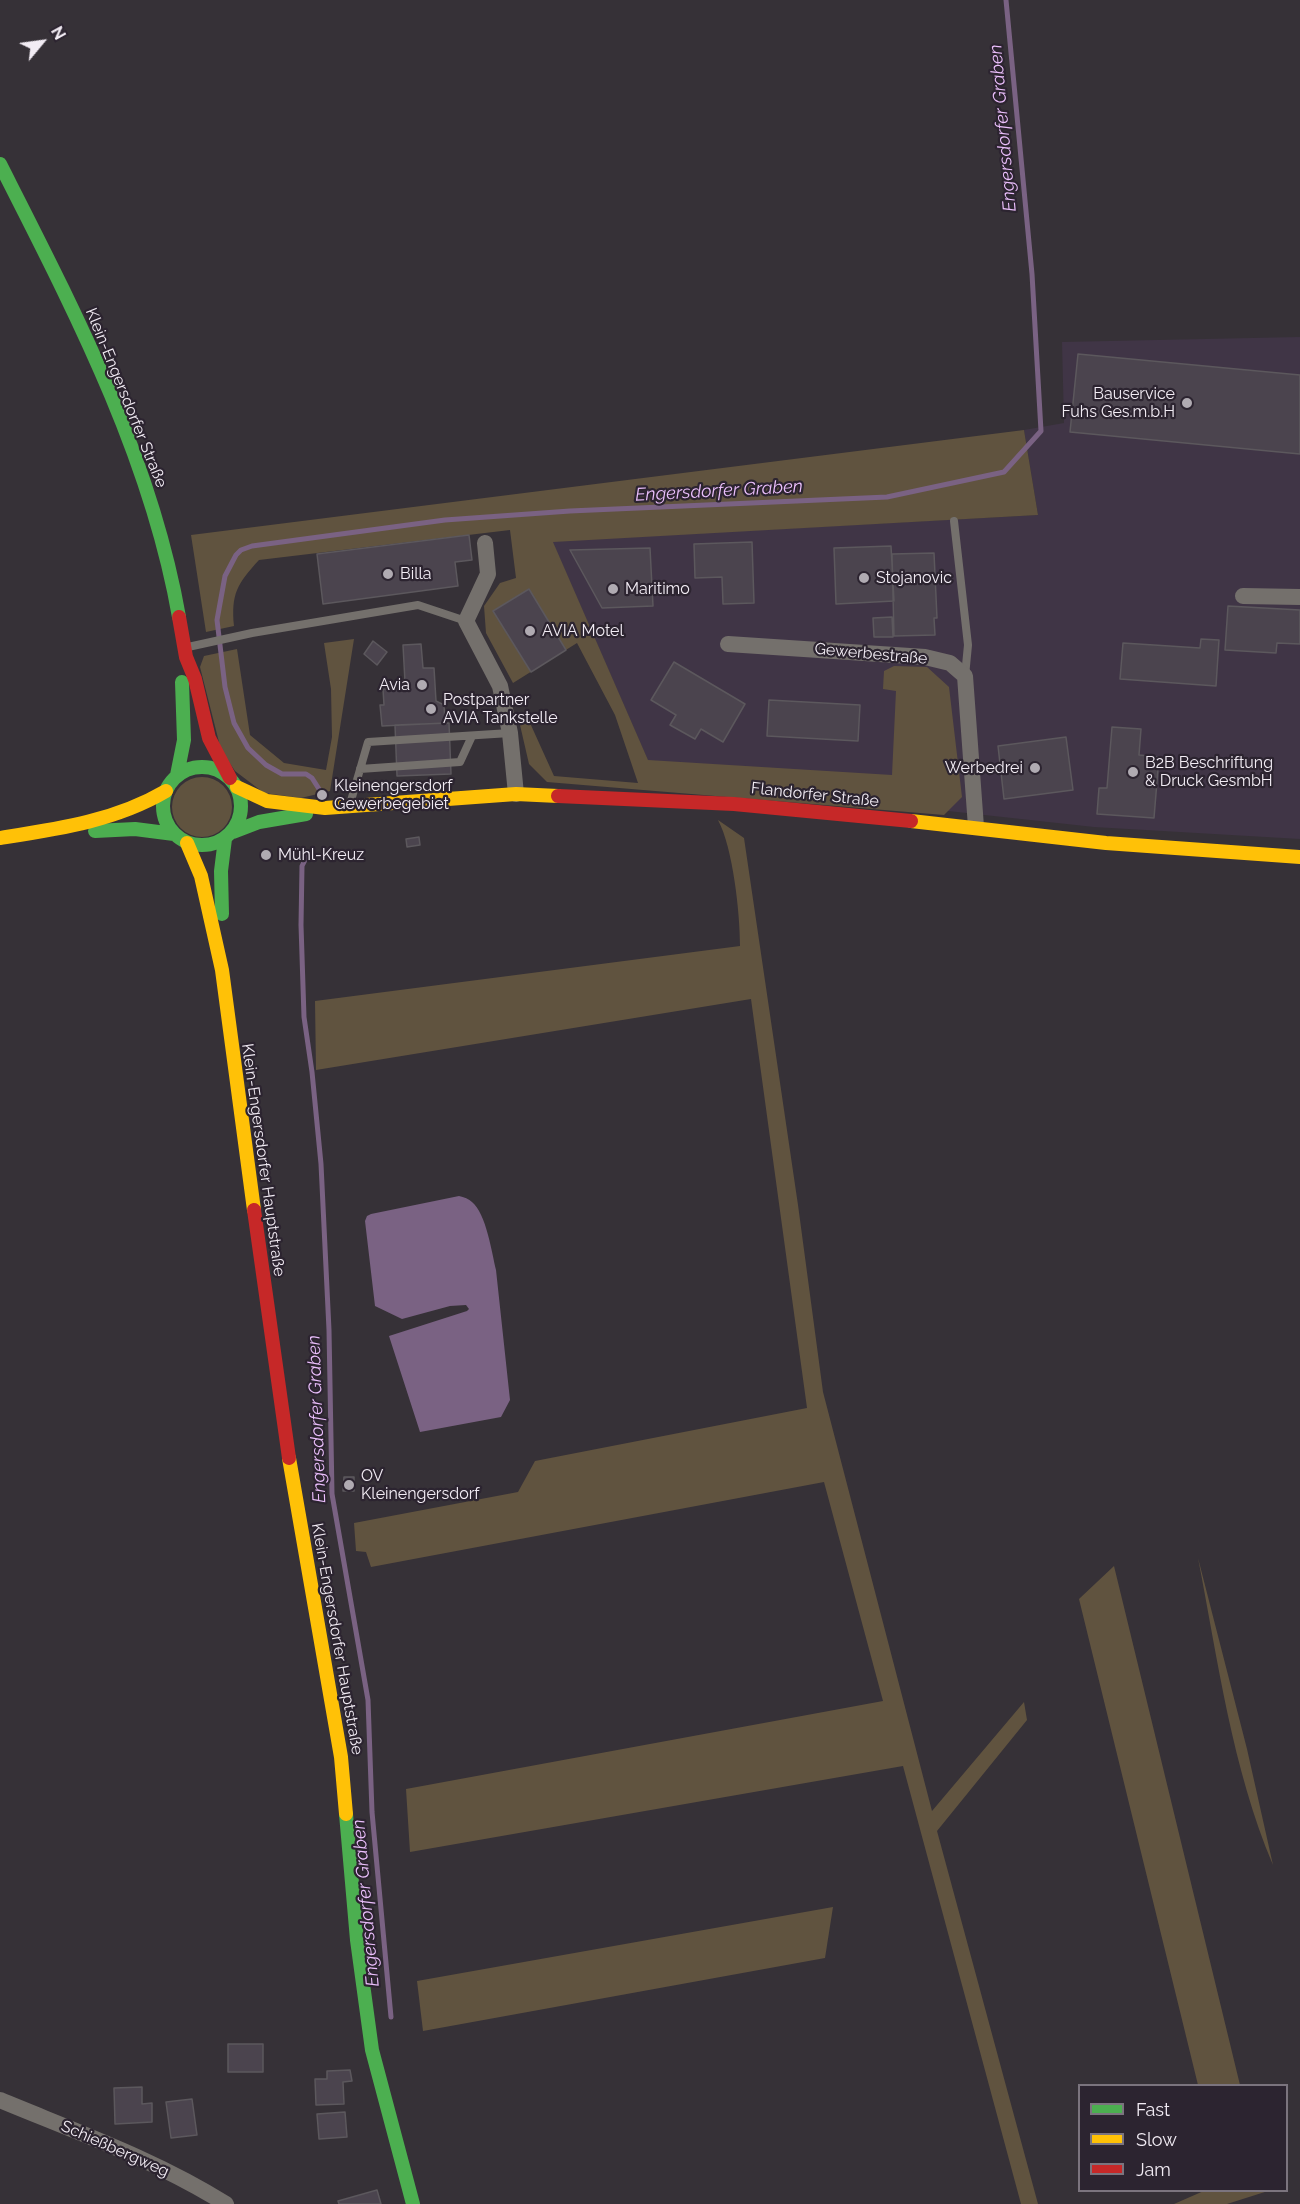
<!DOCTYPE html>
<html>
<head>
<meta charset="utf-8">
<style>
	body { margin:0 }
	#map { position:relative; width:1300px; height:2204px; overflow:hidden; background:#363137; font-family:Raleway,sans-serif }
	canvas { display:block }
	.legend { position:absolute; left:1078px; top:2084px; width:210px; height:108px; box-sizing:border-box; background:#2c2430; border:2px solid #7b747e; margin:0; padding:8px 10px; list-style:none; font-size:18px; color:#f2ecf4 }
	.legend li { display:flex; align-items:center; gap:12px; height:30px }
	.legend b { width:30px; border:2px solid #7b747e }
	.north { position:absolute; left:12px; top:12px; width:60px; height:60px; -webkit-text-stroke:4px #2c2430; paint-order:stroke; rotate:61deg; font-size:16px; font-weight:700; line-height:24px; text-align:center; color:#f2ecf4 }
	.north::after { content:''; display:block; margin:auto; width:21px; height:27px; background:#f2ecf4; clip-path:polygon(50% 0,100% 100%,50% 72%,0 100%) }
</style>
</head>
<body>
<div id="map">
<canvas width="1300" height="2204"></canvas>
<ul class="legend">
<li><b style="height:8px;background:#4caf50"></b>Fast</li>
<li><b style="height:8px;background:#ffc107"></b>Slow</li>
<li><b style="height:8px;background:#c62828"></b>Jam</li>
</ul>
<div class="north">N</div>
</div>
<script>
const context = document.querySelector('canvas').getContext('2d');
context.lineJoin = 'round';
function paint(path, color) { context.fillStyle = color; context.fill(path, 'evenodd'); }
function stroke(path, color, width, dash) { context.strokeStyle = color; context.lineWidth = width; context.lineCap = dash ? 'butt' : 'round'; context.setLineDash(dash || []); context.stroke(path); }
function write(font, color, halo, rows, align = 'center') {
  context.font = font + ' Raleway,sans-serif'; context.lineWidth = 4.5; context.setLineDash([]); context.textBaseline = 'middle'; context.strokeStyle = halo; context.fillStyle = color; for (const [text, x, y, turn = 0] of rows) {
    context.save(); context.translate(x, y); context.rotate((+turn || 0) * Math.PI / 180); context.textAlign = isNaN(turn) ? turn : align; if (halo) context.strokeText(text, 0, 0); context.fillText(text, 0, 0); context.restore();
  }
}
paint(new Path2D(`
	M1300 337V839L1094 827 656 779 552 541 1038 515 1024 430 1064 423 1062 342Z`), '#403546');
paint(new Path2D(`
	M1024 430 1038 515 553 542 648 760 892 775 896 691 883 689 884 671 894 666 927 667 949 687 962 797 944 815 547 782 529 764 520 725 530 723 554 776 638 783 615 715 577 643 513 683 486 633 484 606 500 583 516 578 510 530 259 560C237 584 231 594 234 626L206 632 191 535Z
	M354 639 330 791 301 798 264 793 235 771 221 750 200 667 204 656 237 649 250 735 284 763 326 770 332 737 331 689 324 643Z
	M172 807a30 30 0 1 1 60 0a30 30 0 1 1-60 0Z
	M718 820 744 838 798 1205 823 1392 932 1811 1024 1702 1027 1720 937 1831 1038 2204H1021L903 1766 410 1852 406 1789 883 1701 824 1482 371 1567 366 1552 356 1551 354 1523 518 1492 535 1461 807 1408 751 999 316 1070 315 1001 740 946C740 913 733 848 718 820Z
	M1198 1558 1247 1749 1273 1865C1232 1768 1218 1661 1198 1558Z
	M1114 1566 1240 2085H1198L1079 1599Z
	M833 1907 825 1958 423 2031 417 1981Z
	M1206 2190H1268V2191L1227 2204H1174Z`), '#60533f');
paint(new Path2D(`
	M459 1196C464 1197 469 1199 472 1202 486 1213 492 1253 496 1270L510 1400 501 1417 420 1432 389 1336 467 1311 469 1309 466 1305 450 1306 402 1319 375 1306 365 1221 367 1216 371 1214Z`), '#7a6283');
stroke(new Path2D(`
	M319 789 312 778 306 774H282L266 765 248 748 234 723 225 687 217 620 225 576 236 555 241 550 252 546 445 520 570 511 887 497 1004 472 1041 431 1032 274 1006 0
	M307 856 302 866 301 925 304 1017 312 1072 321 1164 329 1330 332 1494 368 1700 372 1812 391 2017`), '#7a6283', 5);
const building = new Path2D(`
	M1078 354 1300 375V454L1070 432Z
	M469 535 472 560 455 562 458 586 323 604 317 554Z
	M752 542 754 603 723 604 722 577 695 578 694 544Z
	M891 546 894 601 836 604 834 548Z
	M650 548 653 606 602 608 570 550Z
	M934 553 937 618H934L935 635 894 636 892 554Z
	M529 589 566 650 531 672 493 611Z
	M1228 606 1300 610V644L1277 643 1276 653 1225 650Z
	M892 617 893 637H874L873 618Z
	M1201 639 1219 640 1216 686 1120 679 1123 643 1200 648Z
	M373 641 387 652 377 665 364 654Z
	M421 644 423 668H434L436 701 444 705 445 723 382 726 380 705H384L383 689 410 687V682H405L403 645Z
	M674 662 745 704 723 742 701 729 695 739 670 725 676 715 651 700Z
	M769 700 860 705 858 741 767 736Z
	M449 723 451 774 397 776 395 725Z
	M1112 727 1141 729 1139 755 1159 757 1154 818 1097 814 1099 788H1107Z
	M1066 737 1073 790 1004 799 998 746Z
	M419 837 420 845 407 847 406 839Z
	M344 1477H354V1491H343Z
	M228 2044H263V2072H228Z
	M350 2070 352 2081 343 2082 344 2104 316 2105 315 2079H327V2071Z
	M142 2087V2104L152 2103V2122L115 2124 114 2088Z
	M192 2099 197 2135 171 2138 166 2102Z
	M345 2112 347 2137 319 2139 317 2114Z
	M377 2190 381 2204H339L338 2201Z`);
paint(building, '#4b444e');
stroke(building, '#5c585d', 1.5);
stroke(new Path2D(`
	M954 521 968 645 965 676
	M188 647 252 633 418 605 466 621
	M360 769 460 762 472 736
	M350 804 368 742 510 733`), '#74706c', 8);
stroke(new Path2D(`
	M485 543 488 574 466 621 500 686 510 733 516 794
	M1243 596 1300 597
	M728 644 925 657 950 663 965 676 976 827
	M0 2100C77 2132 156 2160 226 2204`), '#74706c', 16);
stroke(new Path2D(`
	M0 164C73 308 151 456 179 617
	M163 806a39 39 0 1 1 78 0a39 39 0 1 1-78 0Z
	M177 775 184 740 182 682
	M95 831 135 829 174 834
	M233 832 259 822 306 814
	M222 914 221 871 225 839
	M346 1814 357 1940 372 2050 413 2204`), '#4caf50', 14);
stroke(new Path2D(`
	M237 787 267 801 325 808 516 794 558 796
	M911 821 1106 843 1300 857
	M0 838C58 829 115 821 166 791
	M187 843 201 876 222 970 254 1210
	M289 1458 341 1757 346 1814`), '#ffc107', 14);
stroke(new Path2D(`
	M179 617 186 657 195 679 209 738 230 778
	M558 796 734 804 911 821
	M254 1210 289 1458`), '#c62828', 14);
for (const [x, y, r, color] of [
	[1187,403,6,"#b0abb2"],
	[388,574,6,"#b0abb2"],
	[864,578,6,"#b0abb2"],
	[613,589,6,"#b0abb2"],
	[530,631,6,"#b0abb2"],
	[422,685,6,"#b0abb2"],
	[431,709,6,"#b0abb2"],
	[1035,768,6,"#b0abb2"],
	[1133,772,6,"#b0abb2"],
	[322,795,6,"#b0abb2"],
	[266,855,6,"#b0abb2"],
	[349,1485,6,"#b0abb2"]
]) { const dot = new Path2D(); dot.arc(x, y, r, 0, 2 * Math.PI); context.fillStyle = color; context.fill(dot); stroke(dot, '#2c2430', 2); }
write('16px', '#f2ecf4', '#2c2430', [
	["Bauservice",1175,394,"right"],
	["Fuhs Ges.m.b.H",1175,412,"right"],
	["Billa",400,574],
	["Stojanovic",876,578],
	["Maritimo",625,589],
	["AVIA Motel",542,631],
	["Avia",410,685,"right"],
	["Postpartner",443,700],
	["AVIA Tankstelle",443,718],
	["B2B Beschriftung",1145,763],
	["& Druck GesmbH",1145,781],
	["Werbedrei",1023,768,"right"],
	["Kleinengersdorf",334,786],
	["Gewerbegebiet",334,804],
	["Mühl-Kreuz",278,855],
	["OV",361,1476],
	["Kleinengersdorf",361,1494]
], 'left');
write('16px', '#f2ecf4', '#2c2430', [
	["Klein-Engersdorfer Straße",126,398,68],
	["Gewerbestraße",871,654,5],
	["Flandorfer Straße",815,795,6],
	["Klein-Engersdorfer Hauptstraße",263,1160,82],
	["Klein-Engersdorfer Hauptstraße",337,1639,80],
	["Schießbergweg",115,2149,24]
]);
write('italic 18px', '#ebbffc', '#2c2430', [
	["Engersdorfer Graben",1003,128,-95],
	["Engersdorfer Graben",719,491,-3],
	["Engersdorfer Graben",317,1419,-92],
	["Engersdorfer Graben",366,1903,-95]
]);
</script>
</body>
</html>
